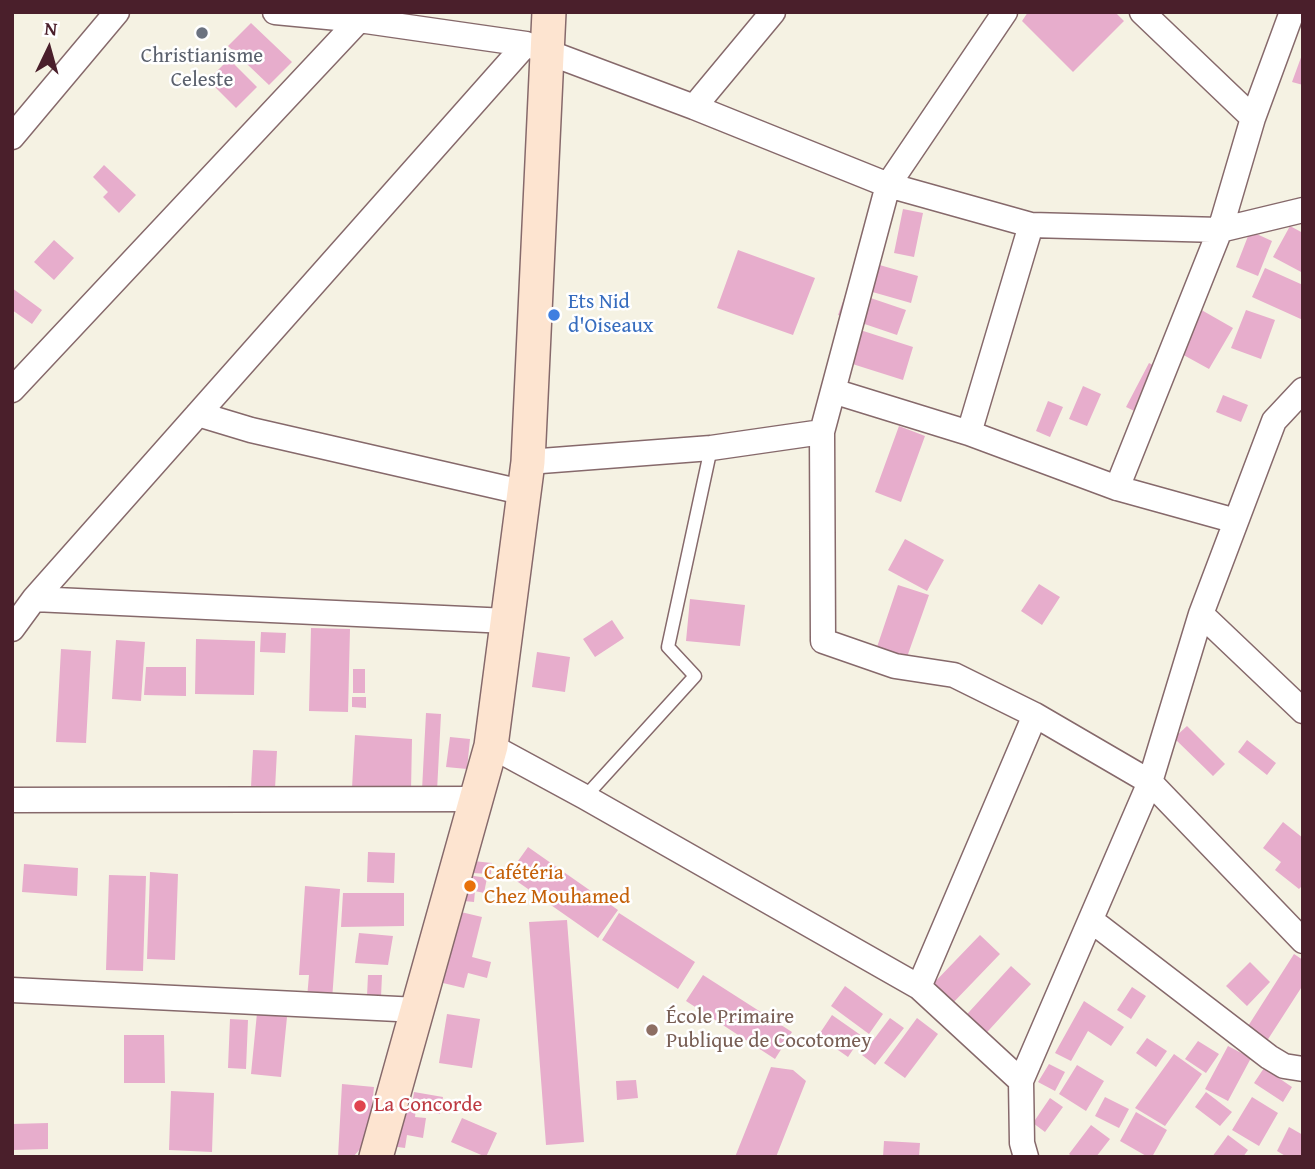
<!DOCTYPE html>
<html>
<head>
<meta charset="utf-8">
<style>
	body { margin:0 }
	#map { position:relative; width:1315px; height:1169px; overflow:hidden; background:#f5f2e3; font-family:"Gentium Book Plus",serif }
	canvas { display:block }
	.frame { position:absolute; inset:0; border:14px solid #4a1f2b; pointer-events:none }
	.north { position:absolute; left:14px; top:14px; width:70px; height:70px; -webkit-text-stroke:5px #fff; paint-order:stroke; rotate:5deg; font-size:19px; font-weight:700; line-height:28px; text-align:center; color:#4a1f2b }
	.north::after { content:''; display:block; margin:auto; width:24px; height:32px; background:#4a1f2b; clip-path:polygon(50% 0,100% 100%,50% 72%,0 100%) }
</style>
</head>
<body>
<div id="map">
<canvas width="1315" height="1169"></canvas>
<div class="frame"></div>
<div class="north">N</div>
</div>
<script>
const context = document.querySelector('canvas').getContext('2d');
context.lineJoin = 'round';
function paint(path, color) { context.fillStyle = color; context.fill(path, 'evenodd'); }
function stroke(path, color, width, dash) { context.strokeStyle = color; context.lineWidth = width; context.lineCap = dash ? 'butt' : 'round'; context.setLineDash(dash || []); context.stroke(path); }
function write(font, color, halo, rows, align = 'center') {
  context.font = font + ' "Gentium Book Plus",serif'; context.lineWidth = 5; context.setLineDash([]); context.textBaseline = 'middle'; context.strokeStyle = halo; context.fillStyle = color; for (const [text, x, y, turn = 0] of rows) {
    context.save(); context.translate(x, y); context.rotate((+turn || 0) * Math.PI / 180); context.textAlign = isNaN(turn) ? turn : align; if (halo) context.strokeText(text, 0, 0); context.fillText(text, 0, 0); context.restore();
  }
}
paint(new Path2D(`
	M1028 12H1115L1124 21 1073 72 1022 21Z
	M251 23 292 62 269 85 228 46Z
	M1303 52V85L1292 82Z
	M229 59 257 87 236 108 208 80Z
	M104 165 136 195 119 213 103 197 108 192 93 177Z
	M903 209 923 213 914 257 894 253Z
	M1290 226 1303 233V273L1273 257Z
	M1250 231 1272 241 1258 276 1236 267Z
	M54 240 74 258 54 280 34 262Z
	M738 250 815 278 793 335 717 308Z
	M869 262 918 276 911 303 862 289Z
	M1265 268 1303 285V320L1252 297Z
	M12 288 42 310 32 324 12 310Z
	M847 290 906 310 897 335 838 315Z
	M1191 304 1233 328 1209 369 1169 347Z
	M1246 310 1275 320 1261 359 1231 348Z
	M854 328 913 347 903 380 843 361Z
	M1149 363 1172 375 1149 418 1126 407Z
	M1083 386 1101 394 1087 426 1069 419Z
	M1223 395 1248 405 1241 422 1216 412Z
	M1048 401 1063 407 1050 437 1036 431Z
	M899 426 925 436 901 502 875 492Z
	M905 539 944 560 927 591 888 570Z
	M1039 584 1060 597 1042 625 1021 611Z
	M898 585 929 595 907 657 877 647Z
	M690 599 745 605 740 646 686 641Z
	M612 620 624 638 595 657 583 639Z
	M311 628 350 629 348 712 309 711Z
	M261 632 286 633 285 653 260 652Z
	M196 639 255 641 254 695 195 694Z
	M116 640 145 642 141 701 112 699Z
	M61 649 91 651 86 743 56 742Z
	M537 652 570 657 565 692 532 687Z
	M146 667H186V696L144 695Z
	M353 669H365V693H353Z
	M352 697H366V708L352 707Z
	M426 713 441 714 437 791 422 790Z
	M1187 726 1225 764 1213 776 1174 738Z
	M355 735 412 739 411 791 352 788Z
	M450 737 470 739 467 769 446 767Z
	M1247 740 1276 763 1267 775 1238 752Z
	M253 750 277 751 275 789 251 787Z
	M1283 822 1303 838V885L1299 889 1275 870 1281 862 1263 848Z
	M528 847 618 910 598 938 508 875Z
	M368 852 395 853 394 883 367 882Z
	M473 861 492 863 491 874 472 873Z
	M24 864 78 868 77 896 22 892Z
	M150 872 178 874 175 960 147 959Z
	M109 875 146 876 143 971 106 970Z
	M468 875 487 878 484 893 475 891 474 902 464 901Z
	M305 886 340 889 332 1000 307 998 309 975H299Z
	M343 893H404V926L341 927Z
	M461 912 482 917 472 957 491 962 487 978 468 973 464 988 443 983Z
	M619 913 695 962 678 989 602 940Z
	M567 920 584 1142 546 1145 529 922Z
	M359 933 393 936 388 965 355 963Z
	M980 935 1000 954 949 1007 929 988Z
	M1294 954 1303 960V985L1263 1047 1243 1034Z
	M1250 962 1270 982 1247 1006 1226 986Z
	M1011 966 1031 984 979 1041 959 1023Z
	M368 975H382L381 997 367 996Z
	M703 975 792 1032 775 1059 686 1001Z
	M845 986 883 1014 869 1034 831 1006Z
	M1132 987 1146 996 1131 1019 1117 1010Z
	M1084 1001 1124 1027 1111 1046 1088 1031 1071 1061 1055 1053Z
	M257 1013 287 1017 281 1077 251 1074Z
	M447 1014 480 1019 472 1068 439 1063Z
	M832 1015 862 1036 848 1057 818 1036Z
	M890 1018 904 1028 875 1065 862 1055Z
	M917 1018 938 1034 905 1078 884 1063Z
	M230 1019 248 1020 246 1069 228 1068Z
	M124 1035H164L165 1083H124Z
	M1147 1038 1167 1051 1156 1067 1136 1053Z
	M1198 1041 1219 1054 1206 1073 1185 1059Z
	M1228 1046 1251 1058 1228 1101 1205 1089Z
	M1174 1054 1202 1074 1165 1126 1135 1108Z
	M1049 1064 1065 1072 1055 1091 1038 1082Z
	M1077 1065 1104 1081 1086 1111 1059 1094Z
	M771 1067 793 1070 806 1081 776 1157H735Z
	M1264 1068 1292 1087 1283 1102 1254 1083Z
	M636 1080 638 1098 617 1100 616 1081Z
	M342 1084 374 1087 369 1139 353 1157H338Z
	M171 1091 214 1093 212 1152 169 1150Z
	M414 1092 443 1097 440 1114 416 1109 415 1117 426 1118 423 1138 407 1135 405 1148 391 1146 398 1103 412 1106Z
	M1206 1092 1232 1112 1220 1126 1195 1107Z
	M1105 1097 1129 1109 1119 1128 1095 1116Z
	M1252 1097 1278 1113 1259 1146 1232 1130Z
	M1050 1098 1063 1107 1045 1132 1033 1123Z
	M1136 1112 1167 1130 1152 1157H1148L1120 1141Z
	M462 1118 497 1133 486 1157 451 1142Z
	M48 1123V1149L12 1150V1124Z
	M1091 1125 1110 1139 1096 1157H1073L1069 1154Z
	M1289 1127 1303 1135V1157H1287L1277 1151Z
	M1228 1135 1248 1150 1243 1157H1212Z
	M884 1141 920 1143 919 1157H883Z`), '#e7adcc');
const lane = new Path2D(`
	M585 797 695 676 668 647 711 448`);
const street = new Path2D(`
	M275 12 359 20 526 44 694 107 888 185 1031 225 1220 230 1303 210
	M1005 12 888 185 822 432 823 641 895 666 954 675 1035 715 1150 782 1303 941
	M1142 12 1253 118
	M694 107 773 12
	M12 137 117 12
	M12 390 359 20
	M833 391 969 433 1117 488 1236 521
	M198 414 251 430 526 493
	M969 433 1031 225
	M528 462 711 448 822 432
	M1117 488 1220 230 1253 118 1292 12
	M34 599 508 621
	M1201 614 1303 711
	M12 629 34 599 526 44
	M491 746 585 797 919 987 1021 1081
	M12 800 477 799
	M1092 921 1269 1057 1284 1066 1303 1069
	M919 987 1035 715
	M12 990 418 1010
	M1026 1157 1022 1143 1021 1081 1150 782 1201 614 1274 421 1303 390`);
const secondary = new Path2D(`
	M376 1157 491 746 528 462 549 12`);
stroke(lane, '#86696b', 15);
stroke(street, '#86696b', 27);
stroke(secondary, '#86696b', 36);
stroke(lane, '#fff', 12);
stroke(street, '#fff', 24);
stroke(secondary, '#fde4d0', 33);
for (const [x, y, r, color] of [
	[202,33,7,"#6b7280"],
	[554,315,7,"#3f7fe0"],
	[470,886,7,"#e8710a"],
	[652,1030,7,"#8d6e63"],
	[360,1106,7,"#e0444e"]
]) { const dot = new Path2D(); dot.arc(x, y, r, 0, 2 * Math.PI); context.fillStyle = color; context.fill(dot); stroke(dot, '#fff', 2.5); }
write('21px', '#5b616d', '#fff', [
	["Christianisme",202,57],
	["Celeste",202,81]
]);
write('21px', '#366cbe', '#fff', [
	["Ets Nid",568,303],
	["d'Oiseaux",568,327]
], 'left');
write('21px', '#c56008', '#fff', [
	["Cafétéria",484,874],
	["Chez Mouhamed",484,898]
], 'left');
write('21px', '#785e54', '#fff', [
	["École Primaire",666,1018],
	["Publique de Cocotomey",666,1042]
], 'left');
write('21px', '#be3a42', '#fff', [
	["La Concorde",374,1106]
], 'left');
</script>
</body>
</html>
